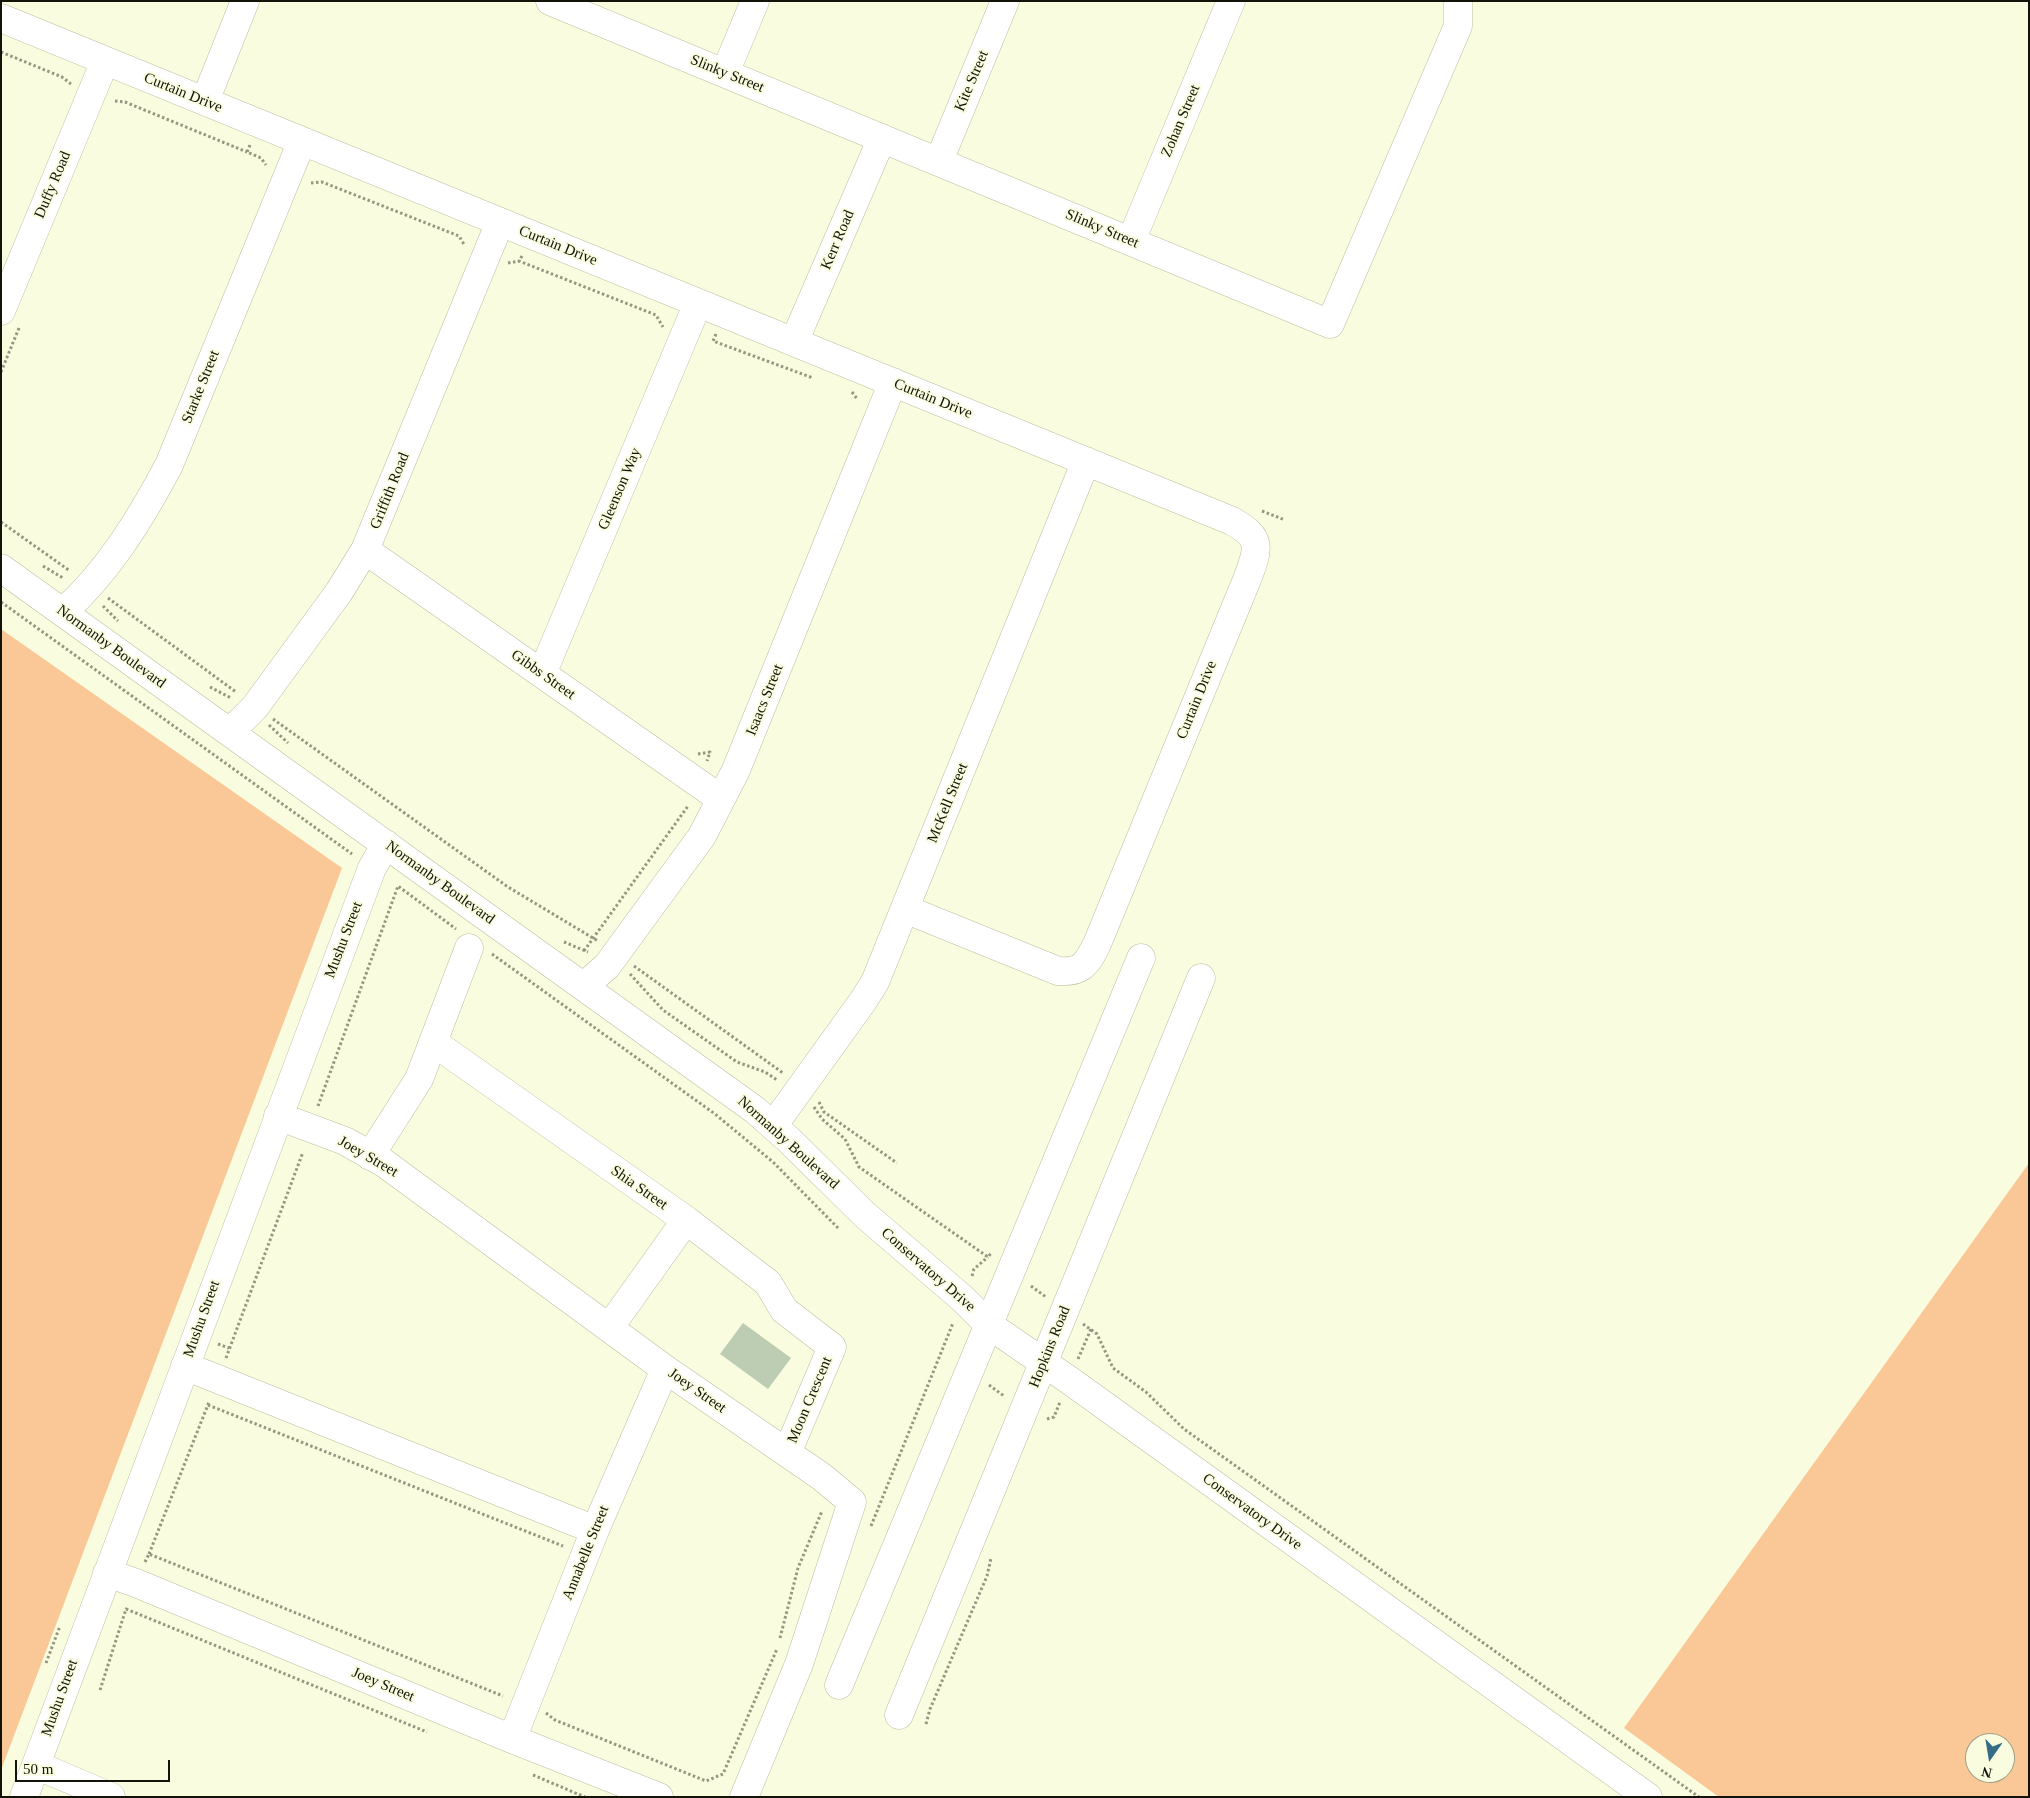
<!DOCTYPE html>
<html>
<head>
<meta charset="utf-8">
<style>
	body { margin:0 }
	#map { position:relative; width:2030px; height:1798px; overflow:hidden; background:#f9fcde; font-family:"Times New Roman",serif }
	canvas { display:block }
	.frame { position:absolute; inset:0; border:2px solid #131309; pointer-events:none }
	.north { position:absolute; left:1965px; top:1733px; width:50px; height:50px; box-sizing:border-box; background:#f9fcde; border:1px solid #9d9f89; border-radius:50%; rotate:193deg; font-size:14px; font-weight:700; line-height:20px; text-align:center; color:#131309 }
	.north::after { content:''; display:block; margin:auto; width:18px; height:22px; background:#336d86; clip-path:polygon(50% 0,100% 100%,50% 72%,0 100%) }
	.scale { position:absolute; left:15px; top:1760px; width:155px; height:22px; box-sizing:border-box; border:2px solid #131309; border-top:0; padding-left:6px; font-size:15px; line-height:18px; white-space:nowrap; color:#131309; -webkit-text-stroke:4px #f9fcde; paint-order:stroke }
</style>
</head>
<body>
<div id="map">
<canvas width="2030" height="1798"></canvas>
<div class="frame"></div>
<div class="north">N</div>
<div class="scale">50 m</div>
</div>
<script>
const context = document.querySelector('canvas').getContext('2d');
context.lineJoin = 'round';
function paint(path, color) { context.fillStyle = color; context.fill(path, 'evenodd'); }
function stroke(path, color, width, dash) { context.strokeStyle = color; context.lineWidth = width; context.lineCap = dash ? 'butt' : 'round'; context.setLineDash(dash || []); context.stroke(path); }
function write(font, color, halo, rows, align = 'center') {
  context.font = font + ' "Times New Roman",serif'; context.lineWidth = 4; context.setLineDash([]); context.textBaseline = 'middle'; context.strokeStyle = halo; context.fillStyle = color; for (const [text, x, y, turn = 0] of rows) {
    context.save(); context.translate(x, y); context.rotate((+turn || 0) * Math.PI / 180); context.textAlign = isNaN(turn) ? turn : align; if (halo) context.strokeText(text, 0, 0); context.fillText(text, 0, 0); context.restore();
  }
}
paint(new Path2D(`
	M1 629 342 868 1 1770Z
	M2029 1163V1797H1719L1624 1728ZM1975 1743H2005V1773H1975Z`), '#fac796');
paint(new Path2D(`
	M743 1323 791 1358 768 1389 720 1354Z`), '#bccdb3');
const minor = new Path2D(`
	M550 1 1330 324 1458 26V1
	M1 18 1232 521C1262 538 1259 547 1248 577L1097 944C1087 964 1082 973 1058 971L905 909
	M725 73 755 1
	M205 101 245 1
	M939 161 1005 1
	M1131 241 1231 1
	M1 311 105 61
	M794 342 882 138
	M365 550 721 799
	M1 568 755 1110 789 1140 865 1215 963 1299 989 1325 1069 1380 1648 1797
	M63 612C108 572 141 518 169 465L302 141
	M542 674 698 303
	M230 732 255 707 339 592 365 550 500 222
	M584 986 607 966 702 836 736 770 893 382
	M433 1042 686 1220 768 1283 784 1310 832 1347 787 1453
	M278 1116 345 1141 384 1163 665 1369 822 1477 852 1502 799 1664 744 1797
	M773 1126 863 1001 875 982 1086 461
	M370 1156 419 1079 469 948
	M609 1328 686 1220
	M185 1366 595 1530
	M107 1573 136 1583 512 1739 659 1797
	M839 1685 1141 958
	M899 1715 1201 978
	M512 1739 595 1530 665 1369
	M36 1765 111 1797
	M24 1797 372 868 386 844`);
stroke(minor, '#bbbea1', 29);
stroke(new Path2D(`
	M1 52 62 77 71 84
	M115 101 125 102 247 152
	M250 145 247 152 261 158 266 165
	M311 183 322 182 459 236 465 246
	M522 256 519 261 656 315 663 327
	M508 263 519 261
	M716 334 713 341 813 378
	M1 372 19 328
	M852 392 858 400
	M1262 511 1285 520
	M1 522 70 571
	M43 566 63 578
	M108 598 236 692
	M1 602 352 854
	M103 606 118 621
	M210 687 231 698
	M273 719 508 887 598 941
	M269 725 288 743
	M698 754 710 752 707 761
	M564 942 588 952
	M584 951 688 806
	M492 954 715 1114 773 1162 838 1228
	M634 966 783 1073
	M630 974 663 1010 737 1062 765 1072 777 1080
	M819 1102 824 1112 897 1163
	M318 1106 398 886 456 929
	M814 1107 822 1119 845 1139 859 1167 988 1257 992 1252
	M972 1276 974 1269 988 1257
	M1031 1286 1046 1297
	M1083 1324 1097 1334 1113 1368 1146 1392 1184 1429 1699 1797
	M218 1344 229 1348
	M226 1358 303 1152
	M1078 1359 1091 1329
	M989 1385 1004 1396
	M208 1405 563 1546
	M1047 1419 1054 1417 1060 1402
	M871 1526 953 1323
	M149 1554 209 1402
	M145 1562 149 1554 503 1696
	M780 1638 798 1568 822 1511
	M46 1663 60 1626
	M100 1690 126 1609 427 1732
	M546 1713 555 1720 706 1781 723 1774 777 1649
	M926 1724 930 1709 987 1576 991 1558
	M533 1775 585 1797`), '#959782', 3, [2.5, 2.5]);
stroke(minor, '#fff', 28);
write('15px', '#131309', '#f9fcde', [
	["Slinky Street",727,74,22],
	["Kite Street",972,81,-67],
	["Curtain Drive",183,93,22],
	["Zohan Street",1181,121,-67],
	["Duffy Road",53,185,-67],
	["Slinky Street",1102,229,23],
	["Kerr Road",838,240,-67],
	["Curtain Drive",558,246,22],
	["Starke Street",201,387,-68],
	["Curtain Drive",933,399,22],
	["Gleenson Way",620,489,-67],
	["Griffith Road",390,491,-68],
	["Normanby Boulevard",111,647,36],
	["Gibbs Street",543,675,35],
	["Isaacs Street",765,700,-68],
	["Curtain Drive",1197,700,-68],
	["McKell Street",948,803,-68],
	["Normanby Boulevard",440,883,36],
	["Mushu Street",344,940,-69],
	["Normanby Boulevard",788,1143,42],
	["Joey Street",368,1157,30],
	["Shia Street",639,1188,35],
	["Conservatory Drive",928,1270,41],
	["Mushu Street",202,1319,-70],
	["Hopkins Road",1050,1347,-68],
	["Joey Street",697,1391,35],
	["Moon Crescent",810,1400,-67],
	["Conservatory Drive",1252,1512,36],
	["Annabelle Street",586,1553,-68],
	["Joey Street",383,1685,23],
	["Mushu Street",60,1698,-70]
]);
</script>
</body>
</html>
